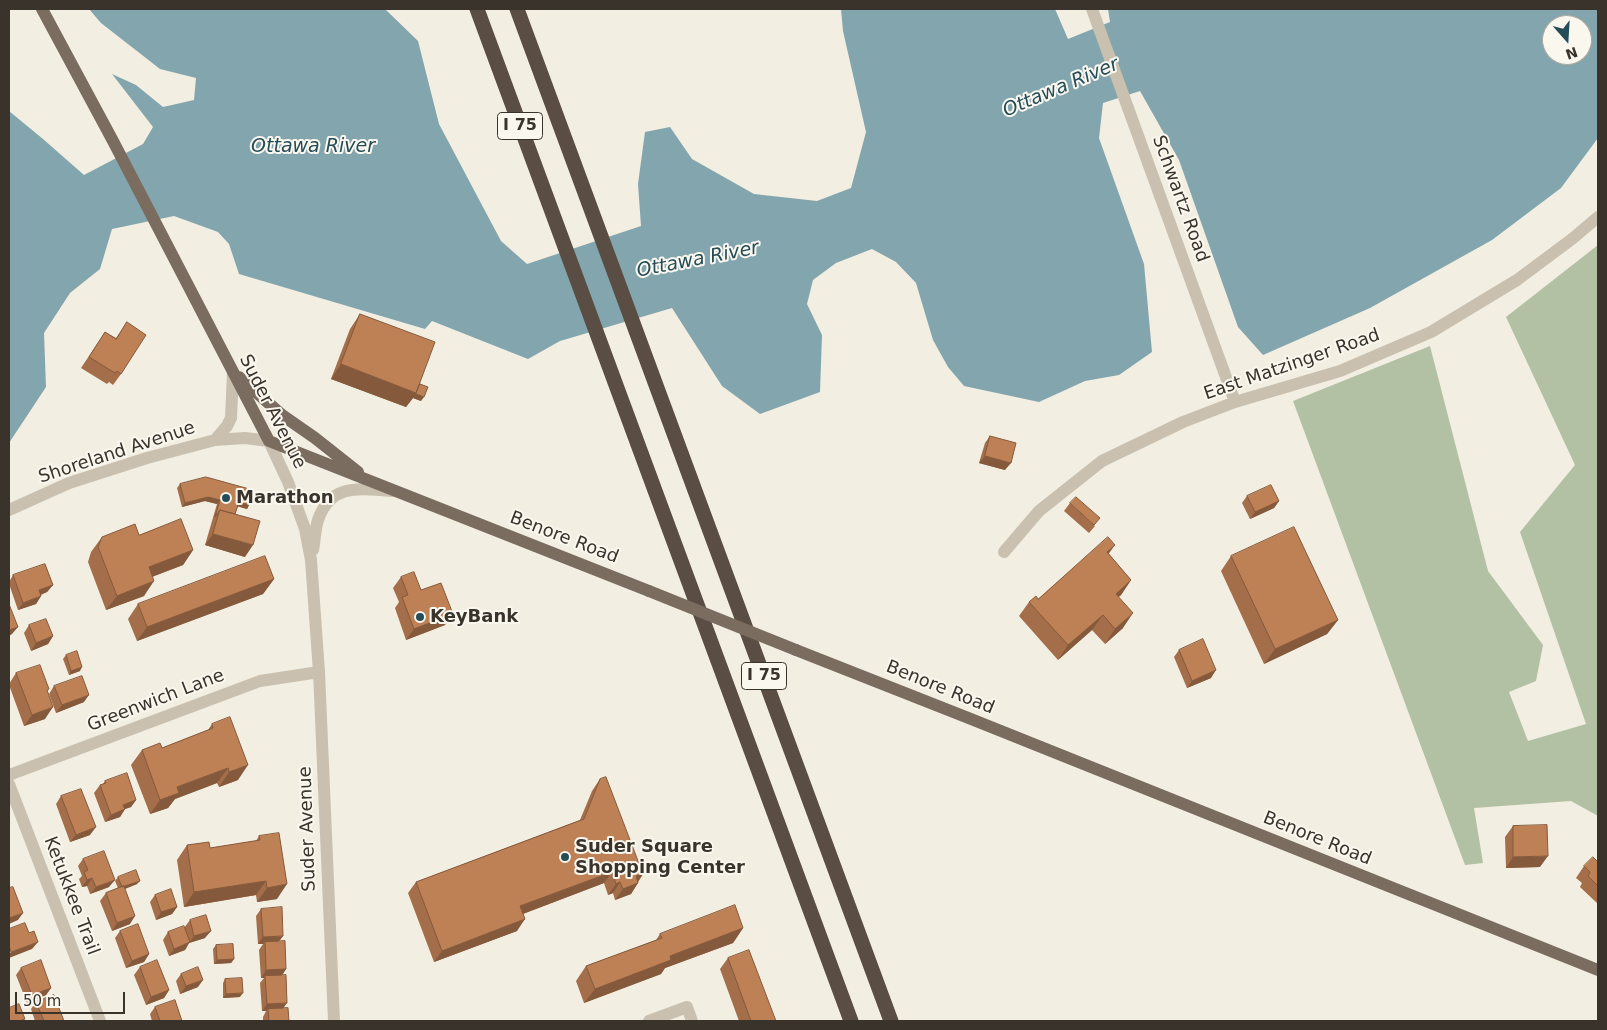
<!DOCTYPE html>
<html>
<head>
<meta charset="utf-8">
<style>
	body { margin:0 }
	#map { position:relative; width:1607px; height:1030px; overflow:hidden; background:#f2eee2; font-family:"DejaVu Sans",sans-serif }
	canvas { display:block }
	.frame { position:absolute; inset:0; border:10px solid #3a332c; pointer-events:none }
	.north { position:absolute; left:1542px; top:15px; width:50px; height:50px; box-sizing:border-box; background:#faf7ef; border:1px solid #ada9a1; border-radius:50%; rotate:161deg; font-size:14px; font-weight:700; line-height:20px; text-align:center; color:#3a332c }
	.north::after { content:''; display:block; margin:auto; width:18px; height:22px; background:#244d59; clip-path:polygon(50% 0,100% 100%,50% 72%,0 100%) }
	.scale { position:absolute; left:15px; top:992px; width:110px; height:22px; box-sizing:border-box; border:2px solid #3a332c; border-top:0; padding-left:6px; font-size:15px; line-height:18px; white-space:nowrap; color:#3a332c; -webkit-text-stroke:4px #faf7ef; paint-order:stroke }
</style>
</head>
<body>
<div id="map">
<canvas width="1607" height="1030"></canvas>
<div class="frame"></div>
<div class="north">N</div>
<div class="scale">50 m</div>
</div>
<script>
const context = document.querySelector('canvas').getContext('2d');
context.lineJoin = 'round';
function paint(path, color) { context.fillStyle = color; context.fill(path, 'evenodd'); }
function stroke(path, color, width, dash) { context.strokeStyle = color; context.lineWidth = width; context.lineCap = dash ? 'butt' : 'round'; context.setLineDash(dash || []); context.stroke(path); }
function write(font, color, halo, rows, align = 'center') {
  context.font = font + ' "DejaVu Sans",sans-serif'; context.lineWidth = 4; context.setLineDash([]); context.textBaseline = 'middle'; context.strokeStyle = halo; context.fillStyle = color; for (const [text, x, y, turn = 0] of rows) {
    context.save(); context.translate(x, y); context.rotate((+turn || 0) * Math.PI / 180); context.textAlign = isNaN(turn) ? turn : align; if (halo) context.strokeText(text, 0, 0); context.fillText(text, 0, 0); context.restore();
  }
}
paint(new Path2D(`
	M1598 245V816L1571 801 1474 808 1483 863 1465 865 1293 401 1430 346 1488 571 1543 645 1536 681 1509 692 1528 741 1586 724 1520 532 1575 465 1506 317Z`), '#b2c1a3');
paint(new Path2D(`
	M89 9H385L418 41 439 124 501 241 527 264 641 226 638 184 645 132 670 127 692 159 754 194 817 201 851 188 866 132 843 31 841 9H1055L1068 39 1110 22 1108 9H1598V138L1561 188 1492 240 1370 308 1263 355 1238 327 1179 160 1140 91 1103 103 1099 138 1144 264 1152 352 1119 375 1085 381 1039 402 964 386 948 367 933 340 916 283 896 262 872 249 836 263 813 280 807 304 822 335 820 392 760 414 722 386 672 308 560 341 528 359 432 321 425 329 239 274 229 244 218 232 174 216 112 229 100 269 70 293 44 333 46 387 9 443V111L43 139 84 175 143 144 153 127 112 74 136 85 163 107 194 100 196 78 160 69 101 23ZM1552 25H1582V55H1552Z`), '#83a5ae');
stroke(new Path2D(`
	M1092 9 1235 402
	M215 440 227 426 231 418 233 372
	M9 510 69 483 147 458 215 440 245 438 269 441 288 482 305 529 311 560 319 672 334 1021
	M313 550C315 540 315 529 318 520 331 482 361 489 393 491
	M1004 552 1039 511 1102 461 1183 422 1235 402 1340 371 1431 332 1517 280 1572 239 1598 217
	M9 775 260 681 319 672
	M9 784 100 1021
	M649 1021 687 1007 692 1021`), '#cac0af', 12);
stroke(new Path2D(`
	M42 9 113 141 269 441 649 591
	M239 377 282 415 315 438 358 472
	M796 650 971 719 1598 970`), '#7a6d5f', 12);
stroke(new Path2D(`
	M477 9 851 1021
	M517 9 891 1021`), '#5a4e44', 15);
stroke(new Path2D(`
	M649 591 796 650`), '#7a6d5f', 12);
paint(new Path2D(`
	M360 314 420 384 421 401 413 398 406 407 331 379 350 329Z
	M127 322 121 374 113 385 109 382 107 384 81 368 105 332 116 338Z
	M990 436 1005 470 979 463 985 443Z
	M180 484 249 505 247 509 238 506 235 514 245 557 205 545 217 504 205 501 182 507 177 488Z
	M1247 496 1279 501 1274 508 1250 519 1242 503Z
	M1070 503 1095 526 1089 533 1064 511Z
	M139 535 193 550 183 565 152 577 144 596 106 610 88 562 91 552 102 537Z
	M1109 554 1131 580 1121 595 1118 597 1123 628 1105 644 1092 630 1058 660 1019 616 1029 602 1038 599Z
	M1231 556 1338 620 1327 634 1264 664 1221 571Z
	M13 575 53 585 47 592 41 595V596L36 604 18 610 9 584V582Z
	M401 577 421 590 445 625 406 640 395 608 399 602 393 588Z
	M274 579 263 594 137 641 128 619 138 604Z
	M29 625 53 636 48 644 31 651 24 633Z
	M1179 650 1211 678 1187 688 1174 657Z
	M66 655 80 671 69 675 63 659Z
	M16 673 47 692 45 719 24 726 9 685V684Z
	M54 686 84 702 56 713 49 694Z
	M212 724 238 780 219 787 217 783 175 799 168 808 150 814 131 765 142 750 162 748 208 730Z
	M600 779 643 874 631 894 615 900 613 893 608 895 604 883 523 914 517 931 434 962 408 893 416 882 580 820 592 791Z
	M105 781 136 800 131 807 125 809 120 817 105 822 94 793 100 785 103 784Z
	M61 796 90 835 70 842 56 804Z
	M1513 826 1540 867 1506 868 1505 837Z
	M259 836 277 899 257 902 256 895 184 907 177 860 187 845 210 848 256 841Z
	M83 859 109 887 90 894 87 886 82 887 79 879 82 876 78 866Z
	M1598 862V904L1580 887 1582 883 1576 878 1584 866Z
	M118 877 137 884 125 889 130 924 112 931 100 901 106 893 118 888 115 881Z
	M155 895 177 907 172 914 156 920 150 902Z
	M261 909 279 941 286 969 282 975 283 1008 289 1021H263V1017L266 1011H262L260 983 264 978H261L259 950 263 944H258L256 916Z
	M190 920 205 938 189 943 185 950 169 956 163 940 168 932 184 928Z
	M743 928 733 943 665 968 661 974 584 1003 576 981 586 966 656 940 660 934Z
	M120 931 149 954 144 962 126 968 115 938Z
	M216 945 234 959 231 963 214 964 213 949Z
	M728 958 776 1021H739L720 969Z
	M140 967 169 990 164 998 146 1005 134 975Z
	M21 968 51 988 46 995 27 1003 16 975Z
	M181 974 198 987 180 994 176 981Z
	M225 979 240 997 223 998V983Z
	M36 1002 64 1021H35L31 1009Z
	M155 1007 182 1021H152L150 1014Z`), '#a36e49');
paint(new Path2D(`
	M341 364 416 393 424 397 421 401 413 398 406 407 331 379Z
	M985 456 1011 463 1005 470 979 463Z
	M208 497 220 500 217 504 205 501 182 507 185 503Z
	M1279 501 1274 508 1250 519 1255 512Z
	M239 502 249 505 247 509 236 506Z
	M213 534 253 545 245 557 205 545Z
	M1115 545 1104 560 1107 552Z
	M193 550 183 565 138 582 149 567Z
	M274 579 263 594 137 641 147 627Z
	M1131 580 1121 595 1105 609 1116 594Z
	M154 581 144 596 106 610 117 596Z
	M53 585 47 592 34 597 39 590Z
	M41 596 36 604 18 610 23 603Z
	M1133 613 1123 628 1105 644 1115 629Z
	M453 614 445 625 406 640 414 629Z
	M1103 615 1092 630 1058 660 1068 645Z
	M1338 620 1327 634 1264 664 1275 649Z
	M18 627 12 634 9 636V630Z
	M53 636 48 644 31 651 36 643Z
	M82 667 80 671 69 675 71 671Z
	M1216 670 1211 678 1187 688 1192 681Z
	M89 695 84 702 56 713 62 705Z
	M53 707 45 719 24 726 32 715Z
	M248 765 238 780 219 787 229 772Z
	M228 768 217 783 175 799 168 808 150 814 160 800 177 787Z
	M136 800 131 807 125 809 120 817 105 822 111 815 123 805Z
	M96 827 90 835 70 842 76 835Z
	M1548 856 1540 867 1506 868 1513 857Z
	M612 872 604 883 512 918 520 906Z
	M643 874 636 884 638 883 631 894 615 900 623 889 636 876Z
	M92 878 87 886 82 887 87 880Z
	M115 880 109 887 90 894 96 887Z
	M140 881 137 884 119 891 122 887Z
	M266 881 256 895 184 907 194 892Z
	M620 882 613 893 608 895 616 884Z
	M287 884 277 899 257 902 267 888Z
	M177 907 172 914 156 920 161 912Z
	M23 913 18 920 9 924V918Z
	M135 916 130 924 112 931 117 923Z
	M525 919 517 931 434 962 442 951Z
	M743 928 733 943 665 968 661 974 584 1003 595 989 670 956Z
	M211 931 205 938 189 943 185 950 169 956 174 949 190 942 194 936Z
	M283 936 278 943 265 942 263 944H258L263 937Z
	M38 942 32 949 9 958V954L11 952Z
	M149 954 144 962 126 968 132 961Z
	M234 959 231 963 214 964 217 960Z
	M286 969 281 977 265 976 264 978H261L266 970Z
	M203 980 198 987 180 994 186 986Z
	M51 988 46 995 27 1003 32 995Z
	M169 990 164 998 146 1005 151 997Z
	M243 993 240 997 223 998 226 994Z
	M287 1003 282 1010 268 1009 266 1011H262L267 1004Z`), '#855a3c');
const building = new Path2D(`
	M360 314 435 342 416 393 341 364Z
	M127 322 146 335 121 374 117 371 115 373 89 357 105 332 116 339Z
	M420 384 428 387 424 397 416 394Z
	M990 436 1016 443 1011 463 985 456Z
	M206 477 253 490 249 505 239 502 235 514 220 510 215 517 220 500 208 497 185 503 180 484Z
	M1271 485 1279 501 1255 512 1247 496Z
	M1076 497 1100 518 1094 525 1070 503Z
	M220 510 260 521 253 545 213 534Z
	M181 519 193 550 149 567 154 581 117 596 98 547 102 537 135 524 139 535Z
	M1294 527 1338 620 1275 649 1231 556Z
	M1108 537 1115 545 1107 552 1131 580 1116 594 1133 613 1115 629 1103 615 1068 645 1029 602 1036 596 1038 599Z
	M265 556 274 579 147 627 138 604Z
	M45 564 53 585 39 590 41 596 23 603 13 575Z
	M414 572 421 590 441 583 453 614 414 629 402 597 408 595 401 577Z
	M9 604 18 627 9 630Z
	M46 619 53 636 36 643 29 625Z
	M1203 639 1216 670 1192 681 1179 650Z
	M77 651 82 667 71 671 66 655Z
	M40 665 49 689 47 690 53 707 32 715 16 673Z
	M82 676 89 695 62 705 54 686Z
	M230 717 248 765 229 772 228 768 177 787 179 793 160 800 142 750 160 743 162 748 213 728 212 724Z
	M127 773 136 800 123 805 125 809 111 815 100 785 106 783 105 781Z
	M606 777 643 874 636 876 638 883 623 889 620 882 616 884 612 872 520 906 525 919 442 951 416 882 584 819 600 779Z
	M81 789 96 827 76 835 61 796Z
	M1547 825 1548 856 1513 857V826Z
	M279 833 287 884 267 888 266 881 194 892 187 845 209 842 210 848 260 840 259 836Z
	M104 851 115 880 96 887 92 878 87 880 84 872 88 870 83 859Z
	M1593 857 1598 862V886L1588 876 1590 872 1584 866Z
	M136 870 140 881 122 887 118 877Z
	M124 886 135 916 117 923 106 893Z
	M13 887 23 913 9 918V888Z
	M171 889 177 907 161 912 155 895Z
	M735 905 743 928 670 956 671 960 595 989 586 966 662 938 660 934Z
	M282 907 283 936 263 937 261 909Z
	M206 915 211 931 194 936 190 920Z
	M25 923 29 933 34 931 38 942 11 952 9 946V929Z
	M138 924 149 954 132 961 120 931Z
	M184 926 190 942 174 949 168 932Z
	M285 941 286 969 266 970 265 942Z
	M233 944 234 959 217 960 216 945Z
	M749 950 776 1021H751L728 958Z
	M41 960 51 988 32 995 21 968Z
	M157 960 169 990 151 997 140 967Z
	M198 967 203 980 186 986 181 974Z
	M286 975 287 1003 267 1004 265 976Z
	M242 978 243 993 226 994 225 979Z
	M54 995 64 1021H44L36 1002Z
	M175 1000 182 1021H160L155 1007Z
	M19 1004 25 1019 19 1021H9V1008Z
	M288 1008 289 1021H269L268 1009Z`);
paint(building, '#be8055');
stroke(building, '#855a3c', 1);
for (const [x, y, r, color] of [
	[226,498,5,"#244d59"],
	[420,617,5,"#244d59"],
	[565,857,5,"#244d59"]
]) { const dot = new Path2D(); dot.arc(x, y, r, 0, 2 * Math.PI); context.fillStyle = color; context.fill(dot); stroke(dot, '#faf7ef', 2); }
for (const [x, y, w] of [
	[520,126,45],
	[764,676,45]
]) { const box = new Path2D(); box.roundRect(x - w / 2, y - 13.5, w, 27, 4); context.fillStyle = '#faf7ef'; context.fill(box); stroke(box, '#3a332c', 1); }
write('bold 16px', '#3a332c', null, [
	["I 75",520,126],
	["I 75",764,676]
]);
write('18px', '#3a332c', '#faf7ef', [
	["Schwartz Road",1180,199,70],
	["East Matzinger Road",1292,365,-19],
	["Suder Avenue",272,412,63],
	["Shoreland Avenue",117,453,-18],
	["Benore Road",564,538,21],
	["Benore Road",940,688,22],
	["Greenwich Lane",156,701,-21],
	["Suder Avenue",308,829,-92],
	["Benore Road",1317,839,22],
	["Ketukkee Trail",71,896,69]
]);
write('bold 18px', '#3a332c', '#faf7ef', [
	["Marathon",236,498],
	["KeyBank",430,617],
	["Suder Square",575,847],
	["Shopping Center",575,868]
], 'left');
write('italic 19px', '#244d59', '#faf7ef', [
	["Ottawa River",1061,88,-23],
	["Ottawa River",313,147],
	["Ottawa River",698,260,-11]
]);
</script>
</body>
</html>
